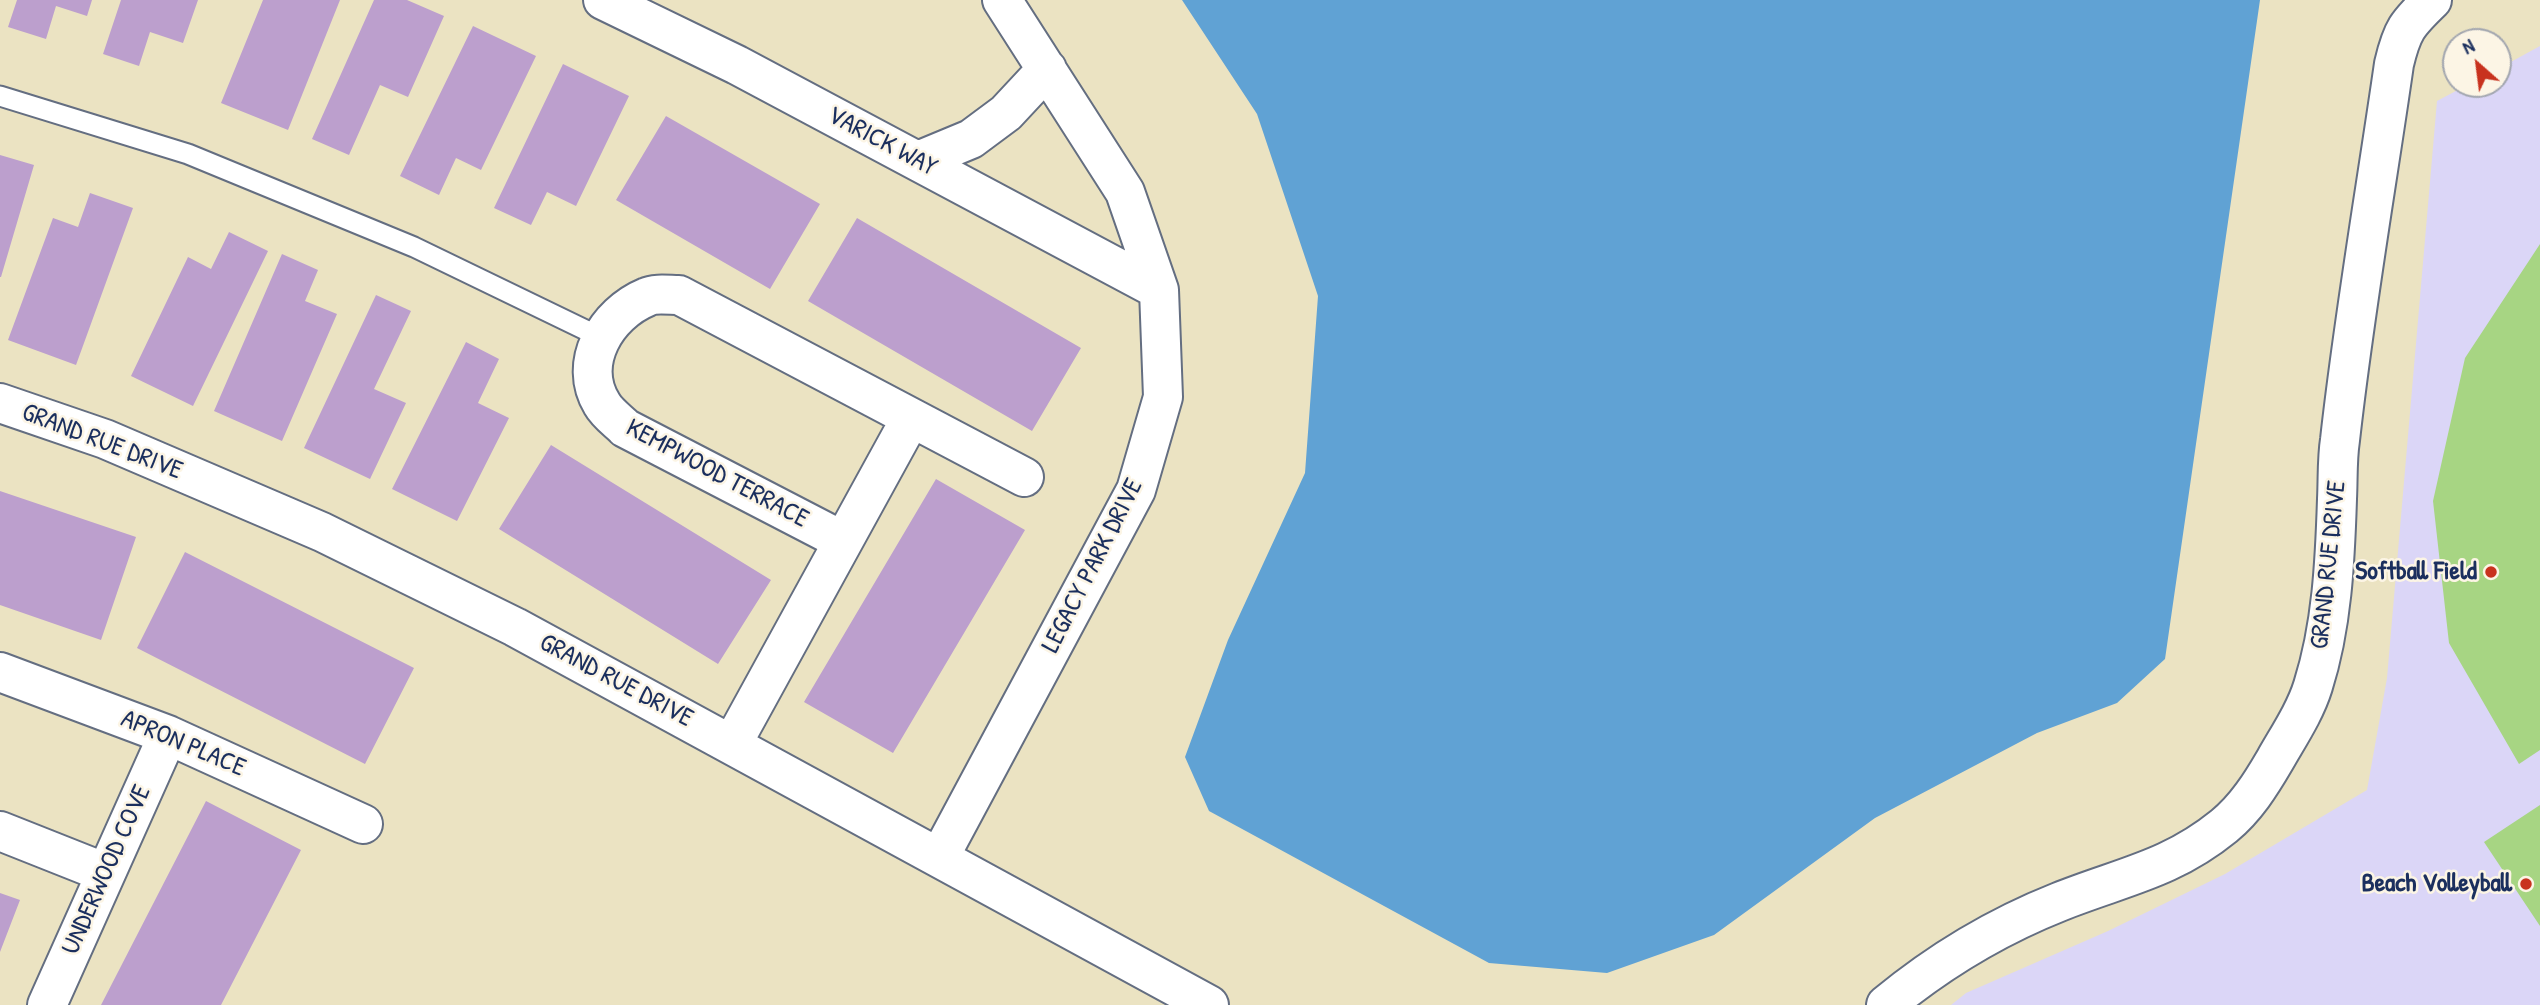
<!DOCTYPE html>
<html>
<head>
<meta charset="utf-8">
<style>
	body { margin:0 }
	#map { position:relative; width:2540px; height:1005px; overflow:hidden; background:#ebe3c2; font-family:"Patrick Hand",sans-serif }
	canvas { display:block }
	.north { position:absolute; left:2442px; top:28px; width:70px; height:70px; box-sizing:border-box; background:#fcf5e5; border:2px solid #a2a6af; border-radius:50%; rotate:332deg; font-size:19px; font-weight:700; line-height:28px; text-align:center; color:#1b2f5e }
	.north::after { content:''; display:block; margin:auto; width:24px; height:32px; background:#c8321e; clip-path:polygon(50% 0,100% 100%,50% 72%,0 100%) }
</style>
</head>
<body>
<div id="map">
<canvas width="2540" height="1005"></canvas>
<div class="north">N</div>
</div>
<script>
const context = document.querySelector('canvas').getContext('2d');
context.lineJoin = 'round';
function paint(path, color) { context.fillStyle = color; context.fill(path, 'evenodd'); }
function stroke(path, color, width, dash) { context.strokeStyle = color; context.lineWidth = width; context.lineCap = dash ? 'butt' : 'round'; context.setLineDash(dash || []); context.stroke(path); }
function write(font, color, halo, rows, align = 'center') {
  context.font = font + ' "Patrick Hand",sans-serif'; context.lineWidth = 5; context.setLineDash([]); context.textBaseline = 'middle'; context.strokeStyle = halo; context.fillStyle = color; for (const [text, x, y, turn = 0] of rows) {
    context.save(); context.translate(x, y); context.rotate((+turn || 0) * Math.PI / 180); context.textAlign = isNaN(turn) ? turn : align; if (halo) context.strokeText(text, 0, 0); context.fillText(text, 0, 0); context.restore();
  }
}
paint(new Path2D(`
	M2540 46V1005H1951L1966 993 2108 931 2225 874 2367 790 2387 678 2437 101 2469 84H2498V69Z`), '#dbd6f7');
paint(new Path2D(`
	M2540 244V750L2519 764 2449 643 2433 501 2465 358Z
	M2540 805V926L2484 842Z`), '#a7d583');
paint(new Path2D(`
	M1182 0H2260L2165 659 2117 703 2037 733 1875 818 1714 935 1607 973 1489 963 1209 811 1185 757 1228 640 1305 473 1318 296 1257 114Z`), '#60a2d4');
paint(new Path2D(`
	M17 0H92L87 16 56 6 46 39 8 27Z
	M121 0H198L183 43 150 32 139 66 103 54Z
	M263 0H340L288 130 221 103Z
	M374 0H407L444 16 408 97 380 85 349 155 312 139Z
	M473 26 536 56 481 170 456 158 439 195 400 176Z
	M563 64 629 96 576 206 547 192 531 225 494 208Z
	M666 116 820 204 770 289 616 200Z
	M0 155 34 165 1 277H0Z
	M90 193 133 208 76 365 8 340 53 218 78 227Z
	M857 218 1081 348 1032 431 808 301Z
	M229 232 268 251 193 406 131 376 188 257 211 269Z
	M282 254 318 270 305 301 337 314 282 441 214 411Z
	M376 295 411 311 374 389 406 403 370 479 304 448Z
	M466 342 499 359 478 403 509 418 457 521 392 489Z
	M551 445 771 580 718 664 499 529Z
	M936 479 1025 530 893 753 804 702Z
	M0 491 136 537 101 640 0 605Z
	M185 552 414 668 365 764 137 648Z
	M206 801 301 850 221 1005H101Z
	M0 893 20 900 0 952Z`), '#bc9fcd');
const lane = new Path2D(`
	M0 96 188 154 414 247 600 337`);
const street = new Path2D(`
	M603 0 737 65 1159 290
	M918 161 971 139 1006 113 1047 69
	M0 403 105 439 322 532 515 627 1209 1005
	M843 541 625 428C618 421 607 413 602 404 577 363 606 314 647 297 655 293 669 295 679 295L1024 477
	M0 672 168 735 363 824
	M732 744 911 418
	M0 831 106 873
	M940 856 1136 490 1163 397 1159 290 1125 192 1002 0
	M47 1005 168 735
	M1886 1005C1938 962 1996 927 2059 902 2121 877 2170 870 2224 826 2246 808 2261 784 2275 760 2288 737 2305 712 2313 686 2332 626 2335 562 2337 499 2338 479 2337 459 2340 440 2354 314 2376 189 2394 64 2402 30 2407 24 2432 0`);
stroke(lane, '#646e81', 23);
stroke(street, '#646e81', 42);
stroke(lane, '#fff', 19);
stroke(street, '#fff', 38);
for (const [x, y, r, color] of [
	[2491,572,7,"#c8321e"],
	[2526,884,7,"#c8321e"]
]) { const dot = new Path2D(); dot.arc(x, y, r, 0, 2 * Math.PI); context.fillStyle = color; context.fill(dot); stroke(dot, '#fcf5e5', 2.5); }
write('26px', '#1b2f5e', '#fcf5e5', [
	["VARICK WAY",882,142,28],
	["GRAND RUE DRIVE",102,442,21],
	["KEMPWOOD TERRACE",717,474,28],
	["GRAND RUE DRIVE",2329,565,-84],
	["LEGACY PARK DRIVE",1093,566,-63],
	["GRAND RUE DRIVE",616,681,28],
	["APRON PLACE",183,744,23],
	["UNDERWOOD COVE",107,870,-66]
]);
write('bold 26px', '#1b2f5e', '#fcf5e5', [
	["Softball Field",2477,572],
	["Beach Volleyball",2512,884]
], 'right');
</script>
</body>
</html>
